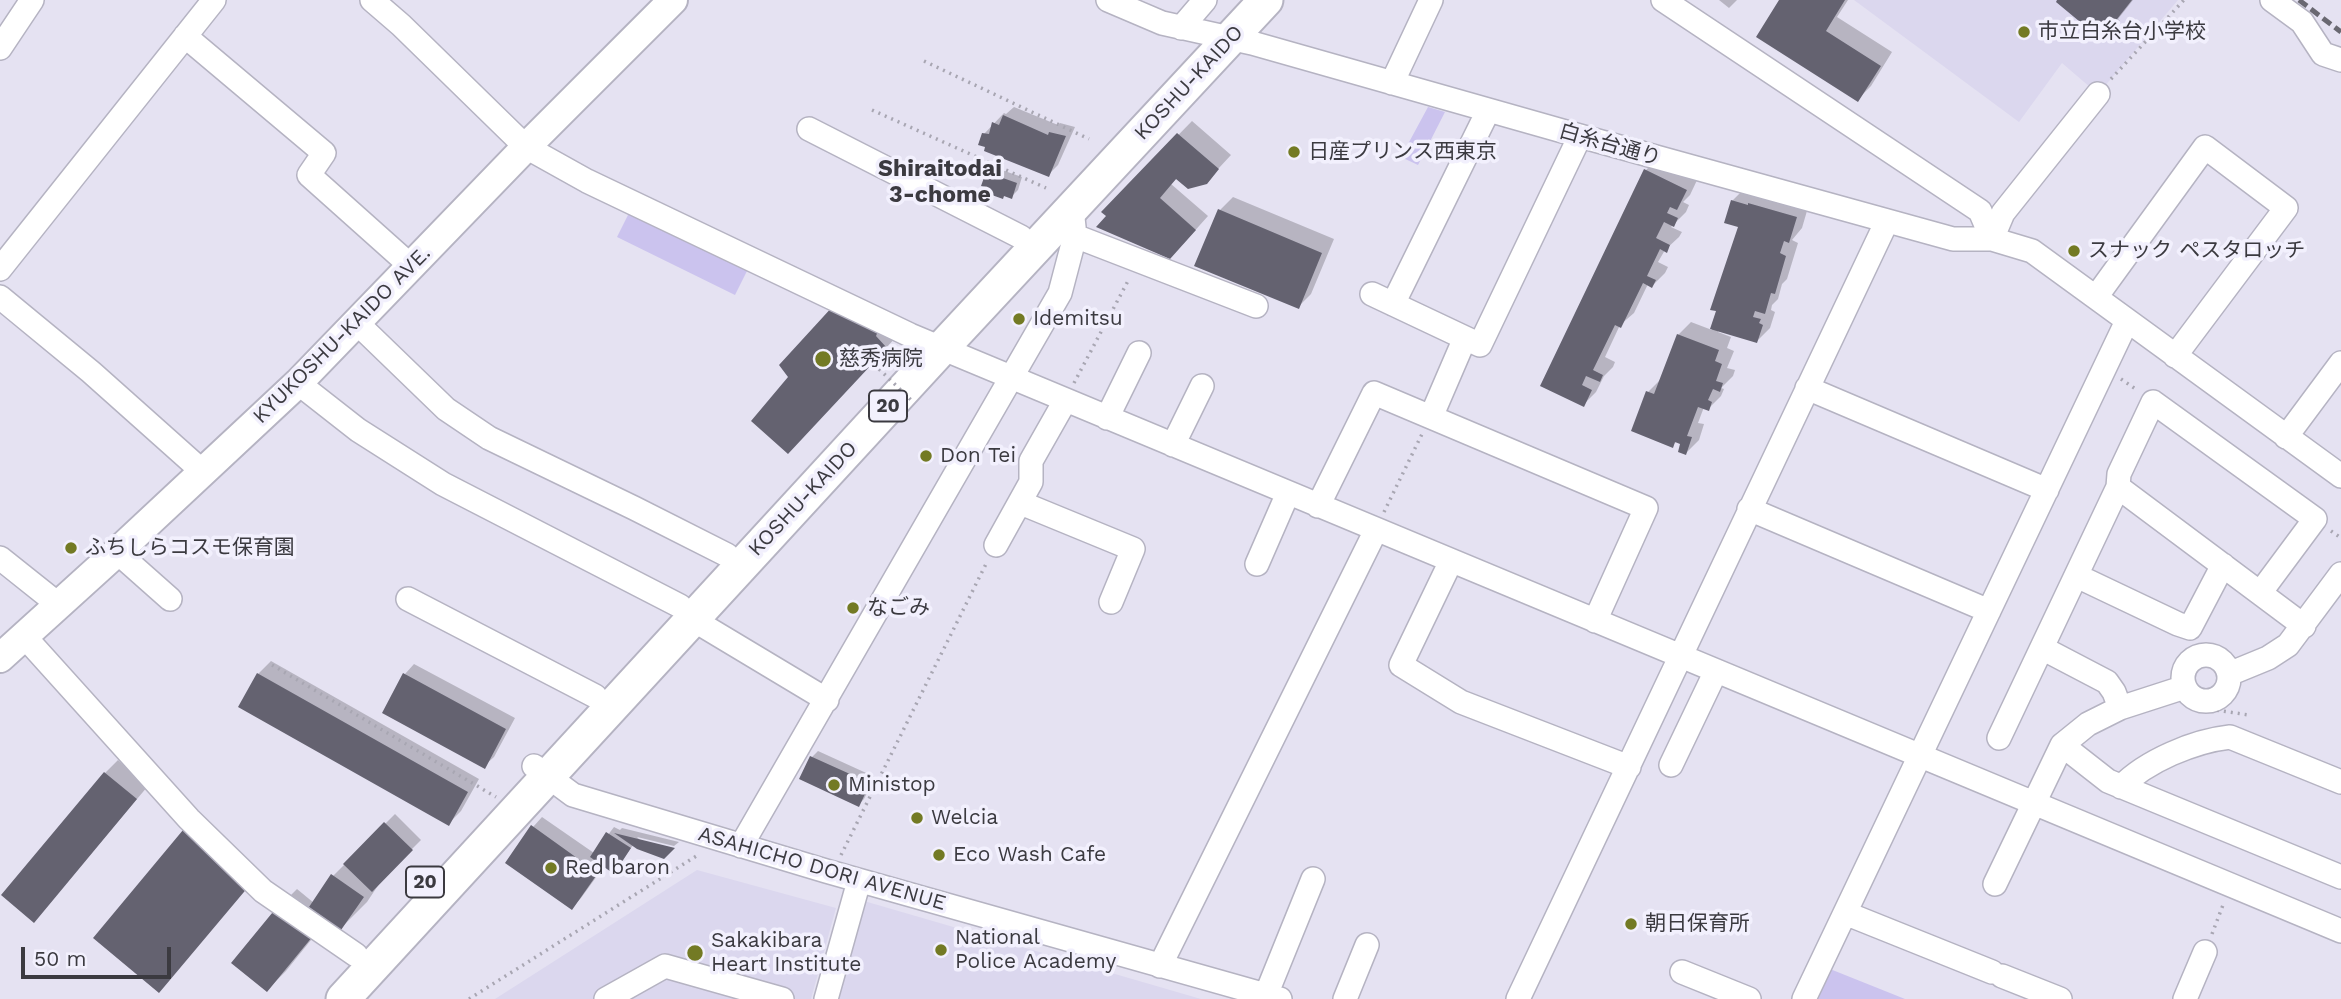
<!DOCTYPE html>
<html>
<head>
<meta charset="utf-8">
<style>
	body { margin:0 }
	#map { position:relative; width:2341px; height:999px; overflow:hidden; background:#e5e2f2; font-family:"Work Sans",sans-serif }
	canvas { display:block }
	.scale { position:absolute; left:21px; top:947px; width:150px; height:32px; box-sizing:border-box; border:4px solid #3b3a40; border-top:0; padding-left:9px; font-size:21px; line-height:24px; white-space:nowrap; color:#3b3a40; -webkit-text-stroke:5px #f2f0fd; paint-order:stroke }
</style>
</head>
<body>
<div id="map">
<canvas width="2341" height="999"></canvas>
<div class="scale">50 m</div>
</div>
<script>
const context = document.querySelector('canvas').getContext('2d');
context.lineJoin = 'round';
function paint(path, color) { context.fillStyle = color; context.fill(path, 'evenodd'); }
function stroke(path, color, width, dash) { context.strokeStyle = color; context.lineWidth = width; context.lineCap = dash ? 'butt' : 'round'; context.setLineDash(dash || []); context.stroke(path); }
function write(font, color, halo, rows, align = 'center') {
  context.font = font + ' "Work Sans","Noto Sans JP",sans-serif'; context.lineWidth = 7; context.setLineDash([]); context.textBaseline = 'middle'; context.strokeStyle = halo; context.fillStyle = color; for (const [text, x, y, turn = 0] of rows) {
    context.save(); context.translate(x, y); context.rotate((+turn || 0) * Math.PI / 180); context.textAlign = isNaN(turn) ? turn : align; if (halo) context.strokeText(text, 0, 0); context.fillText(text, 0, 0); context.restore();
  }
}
paint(new Path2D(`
	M1854 0H2178L2098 94 2062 63 2019 122Z
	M697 870 836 908 811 999H495Z
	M864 901 1201 999H837Z`), '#dbd7ee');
paint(new Path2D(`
	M1428 107 1445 112 1418 165 1401 157Z
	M633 205 751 263 735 295 617 237Z
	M1830 969 1905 999H1818Z`), '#cbc3ee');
paint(new Path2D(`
	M1719 0H1737L1729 8Z
	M1781 0H1848L1837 17 1892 52 1871 86 1858 99Z
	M2060 0H2133L2118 19 2120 21 2103 38Z
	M1014 107 1058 125 1060 123 1075 127 1058 165 1048 175 984 134 1004 113 1006 114Z
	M1192 121 1231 155 1206 182 1177 178 1171 184 1208 216 1183 244 1108 216 1103 212Z
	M1659 157 1699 176 1690 195 1683 202 1689 205 1686 212 1671 227 1682 232 1679 237 1665 250 1658 262 1668 267 1665 273 1652 286 1648 284 1634 313 1620 325 1605 357 1615 362 1613 367 1604 376 1596 392 1583 405 1542 385 1646 170Z
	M993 167 1022 177 1018 190 1011 197 987 173Z
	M1745 188 1809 204 1802 228 1792 240 1798 243 1787 279 1782 284 1778 299 1772 305 1771 310 1775 312 1770 328 1757 341 1719 330 1718 332 1731 337 1727 348 1734 351 1727 368 1735 370 1733 376 1721 388 1724 389 1721 396 1708 409 1704 407 1698 423 1704 424 1699 440 1686 453 1683 443 1677 441 1673 445 1648 392 1661 379 1678 335 1691 322 1712 330 1740 226 1732 201Z
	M1233 197 1334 239 1311 294 1298 307 1220 210Z
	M862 299 874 310 880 308 890 317 899 334 801 439 858 303Z
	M271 661 479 779 461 811 448 824 258 674Z
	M414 664 515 718 494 757 484 766 405 674Z
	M818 751 875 777 864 799 858 805 812 757Z
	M118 760 148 786 34 921 105 773Z
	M395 814 421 840 383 878 367 902 341 928 328 919 286 971 267 990 278 908 297 889 314 903 333 876Z
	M542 817 594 853 614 827 620 830 622 828 679 842 674 846 637 837 642 842 634 844 614 871 605 865 581 898 572 908 533 827Z`), '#0003');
paint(new Path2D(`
	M1779 0H1845L1826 31 1881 66 1858 102 1756 37Z
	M2057 0H2132L2106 33 2108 35 2103 41 2056 2Z
	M1003 115 1048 135 1049 132 1066 136 1049 177 984 151 985 147 978 145 982 133 989 134 992 122 999 125Z
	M1177 133 1219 169 1207 184 1188 189 1176 179 1160 198 1196 230 1170 259 1096 227 1106 216 1101 212Z
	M1644 169 1687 190 1677 210 1670 207 1667 213 1678 218 1674 227 1664 222 1656 238 1670 245 1667 253 1660 249 1647 276 1656 280 1652 288 1643 283 1621 328 1615 325 1593 370 1603 375 1600 382 1586 376 1582 385 1592 390 1584 407 1540 386Z
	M986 172 1017 183 1012 199 1004 196 1003 199 989 194 991 189 981 186Z
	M1731 200 1748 205V203L1797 217 1789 243 1784 241 1780 253 1786 256 1775 294 1771 293 1765 314 1755 311 1753 317 1761 319 1759 323 1763 325 1757 343 1710 329 1716 311 1710 310 1738 227 1724 223Z
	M1218 209 1322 253 1299 309 1194 266Z
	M834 305 878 331 876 336 887 348 788 454 751 421 788 377 779 365Z
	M1677 334 1719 350 1715 361 1722 364 1716 381 1723 383 1720 392 1713 389 1708 400 1712 402 1709 411 1698 407 1687 436 1692 437 1686 455 1678 452 1680 444 1675 442 1673 448 1631 431 1646 391 1654 394Z
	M257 673 468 792 449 826 238 707Z
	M403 673 506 729 485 769 382 713Z
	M810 756 870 783 859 807 799 779Z
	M104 772 137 799 34 923 1 895Z
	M384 822 413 850 372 892 343 864Z
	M531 825 598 873 572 910 505 863Z
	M183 830 249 886 159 993 93 938Z
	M606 832 631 848 614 874 590 857Z
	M614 833 675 848 664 859 637 849Z
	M331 874 364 897 341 930 309 907Z
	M277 907 313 936 267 992 231 963Z`), '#646270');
const minor = new Path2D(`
	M372 0 401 25 526 147 587 181 910 335 2341 931
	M1108 0 1162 23 1252 43 1580 136 1953 239H1992L2032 251 2341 476
	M1663 0 1980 211 1992 239
	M2272 0 2302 22 2323 54 2341 60
	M1181 28 1205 0
	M185 36 324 153 309 175 412 267
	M0 48 32 0
	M1392 83 1431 0
	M809 129 1021 237
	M1075 236 1256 306
	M1992 239 2003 213 2098 94
	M0 269 214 0
	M1372 294 1480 345 1580 136
	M0 297 91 372 202 471
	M2096 297 2205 147 2286 208 2175 356
	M1393 304 1488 111
	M357 323 446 409 489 438 634 508 727 555
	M298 383 358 430 443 484 680 606
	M1807 388 2047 490
	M1431 417 1465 338
	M1107 418 1139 353
	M2286 437 2341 363
	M1173 445 1202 386
	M2118 487 2304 626
	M1021 503 1133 549 1111 602
	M1318 506 1374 393 1646 508 1595 621
	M1749 509 1989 611
	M996 545 1031 482V461L1065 401
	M117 552 170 599
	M0 558 59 605
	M1451 561 1401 665 1461 702 1629 767
	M1257 564 1288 493
	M2077 576 2178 624 2190 628 2223 565
	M408 599 595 696
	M692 619 827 700
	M24 636 189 819 263 891 356 955
	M2042 648 2107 682 2114 692 2120 708
	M2183 678a23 23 0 1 1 46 0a23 23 0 1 1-46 0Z
	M2229 674 2268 658 2288 645 2341 574
	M1999 738 2118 487 2119 474 2153 402 2315 519 2260 593
	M2062 745 2108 781 2341 877
	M1671 765 1716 671
	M534 766 573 795 826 871 1280 999
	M2121 787C2146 761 2194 741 2230 737L2341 782
	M741 846 1060 293 1075 236 1072 209
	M1995 884 2062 745 2088 724 2120 708 2185 687
	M1845 913 1992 972
	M1160 966 1376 530
	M1682 972 1749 999
	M2002 976 2060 999
	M1266 995 1313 879
	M606 999 665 966 782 999
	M826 999 859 881
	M1345 999 1367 945
	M1518 999 1887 221
	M1804 999 2127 321
	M2185 999 2205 952`);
const major = new Path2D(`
	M0 658 117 552 298 383 526 147 673 0`);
const highway = new Path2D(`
	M343 999 941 349 1266 0`);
stroke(minor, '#b5b3c2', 26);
stroke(major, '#b5b3c2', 32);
stroke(highway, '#b5b3c2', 37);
stroke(new Path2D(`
	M924 61 1089 139
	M2111 79 2184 0
	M872 110 1046 188
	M879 369 895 351
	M2121 379 2137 390
	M1074 383 1129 279
	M1384 512 1422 434
	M2331 531 2341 538
	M272 665 496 797
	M2207 701 2215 710 2249 715
	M841 855 987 562
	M2212 934 2223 905
	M469 999 698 855`), '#a8a6b2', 3.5, [2, 5]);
stroke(minor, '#fff', 23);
stroke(major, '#fff', 28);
stroke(highway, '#fff', 33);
stroke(new Path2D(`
	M2299 0 2341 32`), '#696871', 5, [10, 5]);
stroke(new Path2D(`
	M879 369 911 400`), '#a8a6b2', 3.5, [2, 5]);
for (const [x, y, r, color] of [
	[2024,32,7,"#737a24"],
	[1294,152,7,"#737a24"],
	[2074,251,7,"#737a24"],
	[1019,319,7,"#737a24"],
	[823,359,9,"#737a24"],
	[926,456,7,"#737a24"],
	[71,548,7,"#737a24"],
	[853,608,7,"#737a24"],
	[834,785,7,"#737a24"],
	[917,818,7,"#737a24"],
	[939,855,7,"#737a24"],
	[551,868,7,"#737a24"],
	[1631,924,7,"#737a24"],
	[941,950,7,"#737a24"],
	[695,953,9,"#737a24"]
]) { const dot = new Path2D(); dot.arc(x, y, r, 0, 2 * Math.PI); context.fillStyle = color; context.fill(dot); stroke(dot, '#f2f0fd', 2.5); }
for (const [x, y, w] of [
	[888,406,38],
	[425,882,38]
]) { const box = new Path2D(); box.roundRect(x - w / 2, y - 15.5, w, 31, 5); context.fillStyle = '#f2f0fd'; context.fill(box); stroke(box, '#3b3a40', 2); }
write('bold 19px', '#3b3a40', null, [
	["20",888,406],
	["20",425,882]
]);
write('21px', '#3b3a40', '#f2f0fd', [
	["市立白糸台小学校",2038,32],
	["日産プリンス西東京",1308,152],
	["スナック ペスタロッチ",2088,251],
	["Idemitsu",1033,319],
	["慈秀病院",839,359],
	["Don Tei",940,456],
	["ふちしらコスモ保育園",85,548],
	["なごみ",867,608],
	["Ministop",848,785],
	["Welcia",931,818],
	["Eco Wash Cafe",953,855],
	["Red baron",565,868],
	["朝日保育所",1645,924],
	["National",955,938],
	["Police Academy",955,962],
	["Sakakibara",711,941],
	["Heart Institute",711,965]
], 'left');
write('21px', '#3b3a40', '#f2f0fd', [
	["KOSHU-KAIDO",1189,83,-47],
	["白糸台通り",1610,145,16],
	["KYUKOSHU-KAIDO AVE.",342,335,-45],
	["KOSHU-KAIDO",803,499,-47],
	["ASAHICHO DORI AVENUE",822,869,16]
]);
write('bold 23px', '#3b3a40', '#f2f0fd', [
	["Shiraitodai",940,169],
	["3-chome",940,195]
]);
</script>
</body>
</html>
